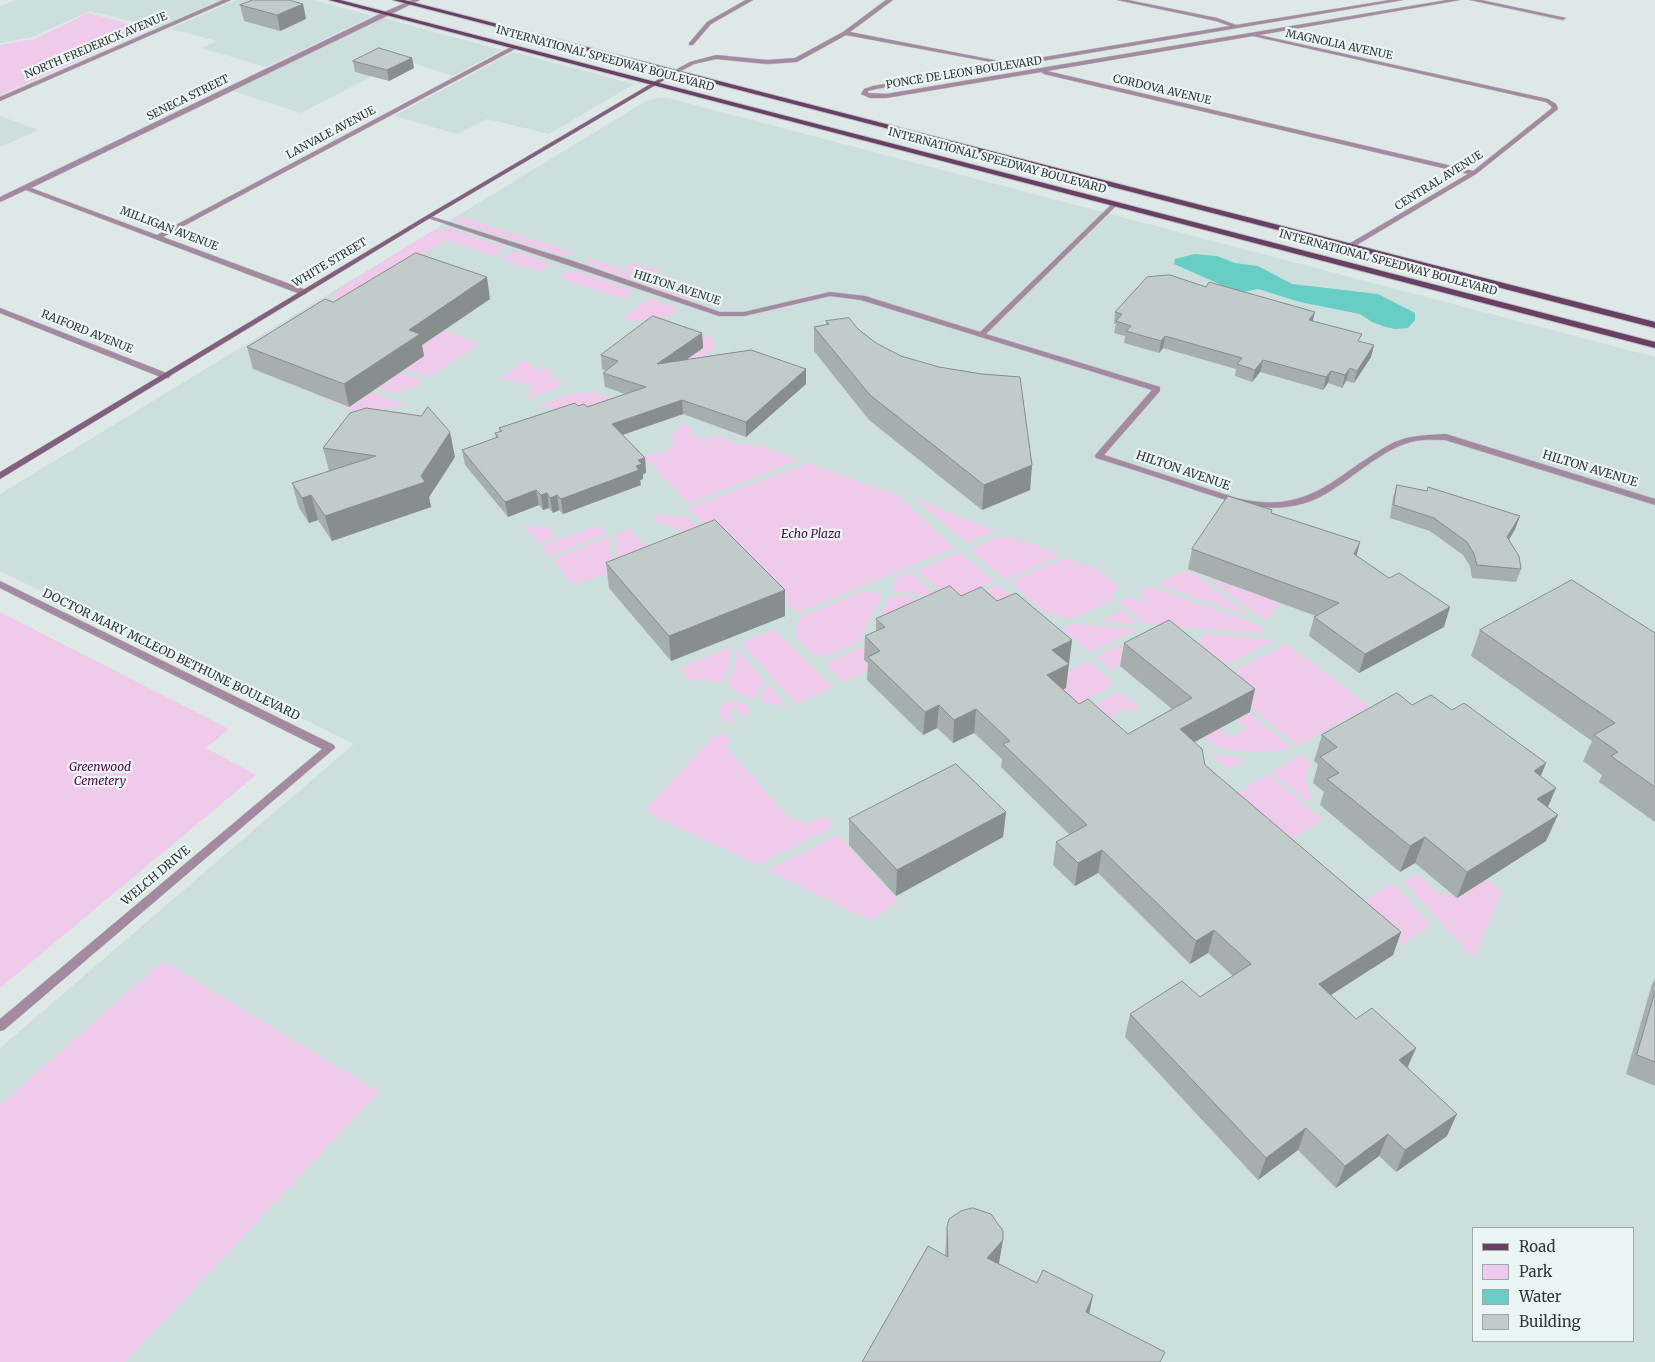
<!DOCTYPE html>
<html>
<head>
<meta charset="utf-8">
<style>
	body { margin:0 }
	#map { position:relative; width:1655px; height:1362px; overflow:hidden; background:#dee8e7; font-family:Merriweather,serif }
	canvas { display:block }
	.legend { position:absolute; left:1472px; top:1227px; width:162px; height:115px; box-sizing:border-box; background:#ebf6f4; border:1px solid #a1a9a8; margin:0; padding:6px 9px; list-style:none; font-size:15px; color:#323635 }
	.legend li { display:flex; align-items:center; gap:10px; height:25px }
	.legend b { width:25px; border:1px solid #a1a9a8 }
</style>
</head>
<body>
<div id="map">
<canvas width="1655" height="1362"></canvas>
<ul class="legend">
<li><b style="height:6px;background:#6a3f66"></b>Road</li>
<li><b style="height:14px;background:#f0caeb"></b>Park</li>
<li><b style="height:14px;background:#67cec6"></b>Water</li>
<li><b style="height:14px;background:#c1cbca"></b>Building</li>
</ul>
</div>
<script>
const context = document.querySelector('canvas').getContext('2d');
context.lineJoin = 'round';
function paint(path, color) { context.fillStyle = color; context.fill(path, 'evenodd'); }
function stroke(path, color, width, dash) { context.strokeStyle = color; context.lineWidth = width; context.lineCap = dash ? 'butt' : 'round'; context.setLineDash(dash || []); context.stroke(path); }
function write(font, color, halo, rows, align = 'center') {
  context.font = font + ' Merriweather,serif'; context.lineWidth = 4.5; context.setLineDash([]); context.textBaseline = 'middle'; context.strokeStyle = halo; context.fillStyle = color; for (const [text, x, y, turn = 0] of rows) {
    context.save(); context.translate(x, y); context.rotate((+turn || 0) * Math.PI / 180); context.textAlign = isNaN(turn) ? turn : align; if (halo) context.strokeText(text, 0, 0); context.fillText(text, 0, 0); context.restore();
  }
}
paint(new Path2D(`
	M16 0H221L156 28 90 11 32 37 0 43V6Z
	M236 0H313L373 16 266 67 201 48 217 41 171 29 101 59Z
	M383 18 502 50 453 76 403 60 301 113 233 91Z
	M513 52 634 84 549 134 487 119 457 134 394 116Z
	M657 98H668L1655 357V1362H0V1048L354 744 0 571V494L646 101ZM1474 1228H1634V1341H1474Z
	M0 116 39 130 0 147Z`), '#ccdfdd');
paint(new Path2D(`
	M88 13 149 29 0 95V45L35 39Z
	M458 216 574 253 565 256 463 224 455 220V218Z
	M441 228V230L449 229 506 248 494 256 446 240 402 267 367 308 329 295 336 293 343 286 436 229Z
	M514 251 548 262 551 266 538 271 502 259Z
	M588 258 622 269 634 276 652 279 700 297 689 300 586 263Z
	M633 263H636L661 271 653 277 637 275 626 268Z
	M569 271H577L632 291V293L626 297H617L563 279 562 275Z
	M653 299 676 307 678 310C671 318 633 324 624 319L625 316 645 301Z
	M685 329 711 337 714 349 678 376Z
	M447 331 478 344 432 376H425L403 369V348L425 334Z
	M524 361 534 365 530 368 537 371 542 367 555 373 548 376 550 379 559 377 558 380 562 382 555 389 522 400 533 391 532 386 511 380H498Z
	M398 373 420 379V383L413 388 408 387 398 394 375 389Z
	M370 392 408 406 358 412 326 400 327 398 349 407Z
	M586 392 596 393 625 403 556 416 549 407 537 408 540 405 564 396Z
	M684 424 693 428 690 434 706 439 713 435 736 444 761 446 798 460 689 504 643 456 664 452 674 444 671 435Z
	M808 463 899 496 954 548 797 613 720 539 718 540 688 508Z
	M912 497 996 531 967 543Z
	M659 514 689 518 705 535 698 538 652 520Z
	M599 525 607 534 549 556 541 546Z
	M523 526H547L556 537 539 544Z
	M630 529 653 555 618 568 615 535Z
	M1008 536 1055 552 1057 554V557L1005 580 971 550 988 541Z
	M609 537 613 571 573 585 552 559Z
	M959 552 994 581 955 598 948 597 917 570Z
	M1066 558 1095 568 1119 587 1111 595 1116 599 1072 619 1045 614 1010 582Z
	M1185 570 1192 572 1251 617 1157 584Z
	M910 572 938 597 892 591 897 577Z
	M1206 577 1279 602 1268 620H1264Z
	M998 584 1018 601 1008 605 965 600Z
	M1150 587 1259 625 1263 630 1262 634 1146 624 1119 602 1131 596 1138 602 1147 598 1140 592Z
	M864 591 882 594 859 642 831 654 815 656 796 638 797 624 801 617Z
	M890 595 941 601 871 637Z
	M1122 610 1139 624 1101 621Z
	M0 612 229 729 206 748 256 775 0 988Z
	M1073 624 1139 629 1090 652 1062 629Z
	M774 629 833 687 796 704 741 643Z
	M1206 634 1275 640 1227 665 1222 661 1207 671 1196 649 1202 637Z
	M868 644 876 652 861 659 871 669 843 682 825 664Z
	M1287 644 1369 706 1298 746 1222 683 1238 675 1234 671Z
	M1119 645 1135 658 1111 670 1095 657Z
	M732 646 728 666 721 681 714 683C705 678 701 678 691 682L680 668Z
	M737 649 764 680 754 700 735 692 727 682 733 671Z
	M1088 661 1111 680 1110 687 1072 707 1044 682Z
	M768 684 788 707 760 701Z
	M1115 694 1125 695 1140 708 1132 712 1127 708 1099 723 1084 709Z
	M733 701 747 705 749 712 744 718 736 709 728 713 736 722H726L719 716V709L724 703Z
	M1249 713 1291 747C1276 754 1231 753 1217 746 1213 744 1208 740 1205 737L1220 728 1231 737 1246 729 1236 720Z
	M723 733 732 742 725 746 792 821 799 818 807 825 824 816 834 827 758 865 650 814 647 808 712 738Z
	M1209 753 1240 758 1243 761 1228 769Z
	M1301 755 1312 764C1302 775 1305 787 1313 798L1307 801 1271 772Z
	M1268 774 1323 820 1285 843 1237 802 1239 790 1243 792 1248 789 1246 786Z
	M838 835 899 902 869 920 768 870Z
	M1417 874 1442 895 1446 892 1452 898 1485 878 1502 891 1474 958 1404 882Z
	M1392 883 1431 925 1403 944 1359 906 1368 900 1367 898Z
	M163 961 379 1092 125 1362H0V1105Z`), '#f0caeb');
paint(new Path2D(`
	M1194 254 1217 256 1235 263 1258 266 1292 284 1378 294 1415 313V320L1408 328 1395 329 1386 327 1372 322 1360 314 1300 302 1258 289 1243 292 1226 287 1174 264 1175 259Z`), '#67cec6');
const street = new Path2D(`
	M223 0H231L0 101V97Z
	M412 0H420L31 188 157 235 511 47H515V49L163 237 306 290V294H300L26 190 0 202V197L382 13Z
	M746 0H753L711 24 693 45H689V43L707 22Z
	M886 0H893L850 32 1009 63 1230 26 1216 21 1117 0H1128L1217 18 1236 25 1390 0H1403L876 89 868 91V93L886 94 1447 0H1460L1259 35 1548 99 1556 104 1558 109 1476 174 1350 249H1347V245L1468 174 1044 74 1041 72 886 98H870L861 94 864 89 873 86 1002 64 846 35 797 62 767 64 716 59 694 64 675 74 670 73 690 62 716 55 767 60 795 58 843 32ZM1253 36 1546 102 1551 106 1552 108 1473 171 1047 71Z
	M1470 0H1481L1566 18 1563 20Z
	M1113 203 1118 204 986 334 1160 387V391L1104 455 1236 498C1292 511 1317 494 1360 463 1373 455 1386 445 1400 440 1415 435 1431 435 1446 434L1655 499V505L1445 440C1434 440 1422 439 1411 442 1380 450 1349 482 1320 497 1273 520 1229 501 1183 486 1154 476 1125 467 1096 458L1095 456 1096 454 1152 390 861 300 830 296 744 316H719L425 217 430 216 573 261 720 312H744L830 292 865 296 980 332Z
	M0 308 169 374 170 376 169 378H163L0 313Z
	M0 581 334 745 335 748 4 1030 0 1031V1019L322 749 0 588Z`);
const secondary = new Path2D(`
	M671 72 676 73 430 218 0 479V472L426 216Z`);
const primary = new Path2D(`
	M329 0H340L1655 342V348Z
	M393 0H404L1655 322V328Z`);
stroke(street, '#bcc4c3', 1);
stroke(secondary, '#bcc4c3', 1);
stroke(primary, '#bcc4c3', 2);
paint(street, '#a48aa0');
paint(secondary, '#835f7e');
paint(primary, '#6a3f66');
paint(new Path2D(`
	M303 4 306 19 280 31 244 21 240 5Z
	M412 58 414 68 389 81 355 72 353 61Z
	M1206 287 1313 321 1360 342 1374 345 1371 357 1354 383 1346 381 1342 388 1328 383 1323 390 1260 372 1252 382 1235 376 1236 369 1163 348 1159 353 1124 343 1125 336 1114 333 1116 324H1114L1115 312Z
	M490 299 422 345 424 356 349 407 253 369 247 347 333 302Z
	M826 321 858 329 1032 465 1030 490 982 510 869 420 814 351V327L826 325Z
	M702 333 703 348 686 360 806 384 746 437 683 414 623 435 645 458 646 473 643 474V479L640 480 641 485 563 514 559 510 553 513 549 508 543 510 539 505 508 517 465 465 462 450 496 438 495 433 500 432 499 428 578 406 587 407 625 394 605 387 603 373 606 371 602 369 601 355Z
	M323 448 455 457 429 497 431 507 332 541 318 520 309 523 299 508 292 483 329 471Z
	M1397 485 1520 516 1515 529 1509 540 1521 569 1516 582 1472 578 1470 566 1463 555 1430 531 1390 518 1393 497Z
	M1271 514 1360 542 1356 556 1444 627 1359 673 1309 636 1314 617 1316 616 1188 569 1192 549Z
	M606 563 785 616 671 661 609 588Z
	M961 596 997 601 1072 640 1069 663 1068 664 1066 688 1063 689 1079 704 1128 734 1172 709 1120 666 1124 643 1250 712 1195 742 1205 765 1401 932 1393 955 1331 995 1356 1019 1416 1048 1408 1067 1447 1136 1396 1172 1379 1156 1336 1188 1298 1150 1258 1180 1125 1037 1130 1014 1200 997 1233 976 1208 953 1190 964 1098 873 1075 886 1053 865 1056 842 1070 835 1001 767 1002 759 974 733 953 743 937 728 923 735 867 680 868 663 864 660 865 636 876 632V619Z
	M1480 630 1655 633V822L1599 782 1602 775 1583 761 1592 741 1471 656Z
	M1412 705 1452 710 1546 763 1541 776 1556 788 1548 807 1546 841 1457 898 1415 863 1400 872 1320 805 1324 792 1313 783 1318 764 1314 761 1322 735Z
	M1006 812 1003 837 896 896 849 845V819Z
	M1655 979V1086L1626 1074 1652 984Z
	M947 1227 999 1264 1037 1283 1093 1295 1089 1313 945 1256Z`), '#a6afae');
paint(new Path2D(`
	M303 4 306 19 280 31 277 15Z
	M412 58 414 68 389 81 387 70Z
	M487 277 490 299 422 345 424 356 349 407 344 384 409 330Z
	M1315 312 1312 324 1309 320Z
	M702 333 703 348 658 379 657 364Z
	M1165 336 1163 348 1159 353 1161 341Z
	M1374 345 1371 357 1354 383 1357 371Z
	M1263 360 1260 372 1252 382 1255 370Z
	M1350 368 1346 381 1342 388 1345 375Z
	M806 369V384L746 437V422Z
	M1331 371 1328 383 1323 390 1326 377Z
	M682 400 683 414 613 438 612 424Z
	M450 432 455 457 429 497 431 507 332 541 325 516 421 476Z
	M645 458 646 473 643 474V479L640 480 641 485 563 514 561 499 636 466 638 460Z
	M1032 465 1030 490 982 510 984 485Z
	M536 490 539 505 508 517 505 502Z
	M547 493 549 508 543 510 541 495Z
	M311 495 318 520 309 523 302 498Z
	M557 495 559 510 553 513 550 498Z
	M1520 516 1515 529 1503 550 1507 537Z
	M1360 542 1355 562 1354 554Z
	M785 590V616L671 661 669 636Z
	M1450 607 1444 627 1359 673 1365 654Z
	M1072 640 1069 663 1049 673 1052 650Z
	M1069 664 1066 688 1044 698 1047 675Z
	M1255 689 1250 712 1175 752 1180 729Z
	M939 705 937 728 923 735 925 712Z
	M976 709 974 733 953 743 954 720Z
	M1546 763 1535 789 1534 771Z
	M1556 788 1545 813 1537 799Z
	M1006 812 1003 837 896 896 897 870Z
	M1558 815 1546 841 1457 898 1467 872Z
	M1425 837 1415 863 1400 872 1410 846Z
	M1102 850 1098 873 1075 886 1078 863Z
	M1214 930 1208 953 1190 964 1196 941Z
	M1401 932 1393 955 1312 1007 1319 984Z
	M1416 1048 1406 1070 1399 1060Z
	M1457 1114 1447 1136 1396 1172 1405 1150Z
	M1306 1128 1298 1150 1258 1180 1266 1158Z
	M1388 1134 1379 1156 1336 1188 1345 1166Z
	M1003 1240 999 1263 984 1282 987 1258Z
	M1093 1295 1088 1319 1086 1312Z`), '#878e8d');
const building = new Path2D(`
	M253 0H289L303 4 277 15 240 5Z
	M379 48 412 58 387 70 353 61Z
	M416 253 487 277 409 330 420 334 344 384 247 347 325 299 333 302Z
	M1170 275 1206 287 1209 282 1315 312 1309 320 1362 334 1358 341 1374 345 1357 371 1350 368 1345 375 1331 371 1326 377 1263 360 1255 370 1237 364 1242 358 1165 336 1161 341 1126 331 1131 326 1116 321 1122 314 1115 312 1147 277Z
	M653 316 702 333 657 364 751 350 806 369 746 422 682 400 612 424 645 458 638 460 642 464 636 466 639 470 561 499 557 495 550 498 547 493 541 495 536 490 505 502 462 450 498 437 495 433 502 431 499 428 575 403 578 406 584 404 587 407 646 387 603 373 618 361 601 355Z
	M849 318 858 329 876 343 901 356 939 367 982 374 1020 377 1032 465 984 485 870 395 814 327 829 324 826 321Z
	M428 407 450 432 421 476 425 482 325 516 311 495 302 498 292 483 376 456 323 448 350 413 366 408 421 416Z
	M1397 485 1427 491 1428 487 1520 516 1507 537 1519 556 1521 569 1477 565 1474 554 1467 542 1434 518 1394 505Z
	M1228 496 1272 510 1271 513 1360 542 1354 554 1389 578 1399 573 1450 607 1365 654 1314 617 1339 603 1192 549Z
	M715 520 785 590 669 636 606 563Z
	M1572 580 1655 633V787L1611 756 1618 752 1594 735 1615 723 1480 630Z
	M950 586 961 596 981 587 997 601 1016 593 1072 640 1052 650 1069 664 1047 675 1079 704 1088 699 1128 734 1192 698 1124 643 1169 620 1255 689 1180 729 1202 749 1205 765 1401 932 1319 984 1356 1019 1372 1008 1416 1048 1399 1060 1457 1114 1405 1150 1388 1134 1345 1166 1306 1128 1266 1158 1130 1014 1182 981 1200 997 1251 964 1214 930 1196 941 1102 850 1078 863 1056 842 1087 825 1003 744 1010 741 976 709 954 720 939 705 925 712 868 657 880 651 865 636 885 627 876 619Z
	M1397 693 1412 705 1431 695 1452 710 1464 703 1546 763 1534 771 1556 788 1537 799 1558 815 1467 872 1425 837 1410 846 1327 779 1339 773 1320 757 1337 747 1322 735Z
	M956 764 1006 812 897 870 849 819Z
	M1655 992V1062L1637 1055Z
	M973 1208 991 1214 1003 1231V1240L987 1258 1037 1283 1043 1270 1093 1295 1086 1312 1165 1352 1160 1362H862L928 1246 948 1257 947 1227 949 1219 961 1211Z`);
paint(building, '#c1cbca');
stroke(building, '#878e8d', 1);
write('11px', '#323635', '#ebf6f4', [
	["MAGNOLIA AVENUE",1339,45,12],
	["NORTH FREDERICK AVENUE",96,46,-23],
	["INTERNATIONAL SPEEDWAY BOULEVARD",605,59,15],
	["PONCE DE LEON BOULEVARD",964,73,-9],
	["CORDOVA AVENUE",1162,90,13],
	["SENECA STREET",188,98,-26],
	["LANVALE AVENUE",331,133,-28],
	["INTERNATIONAL SPEEDWAY BOULEVARD",997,161,15],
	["CENTRAL AVENUE",1439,181,-32],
	["MILLIGAN AVENUE",169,229,21],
	["WHITE STREET",330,263,-31],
	["INTERNATIONAL SPEEDWAY BOULEVARD",1388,263,15],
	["HILTON AVENUE",677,288,18],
	["RAIFORD AVENUE",87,332,22]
]);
write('12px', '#323635', '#ebf6f4', [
	["HILTON AVENUE",1590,469,17],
	["HILTON AVENUE",1183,471,19],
	["DOCTOR MARY MCLEOD BETHUNE BOULEVARD",171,655,26],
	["WELCH DRIVE",156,876,-40]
]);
write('italic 12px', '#4e074a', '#ebf6f4', [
	["Echo Plaza",811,535],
	["Greenwood",100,768],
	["Cemetery",100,782]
]);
</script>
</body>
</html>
